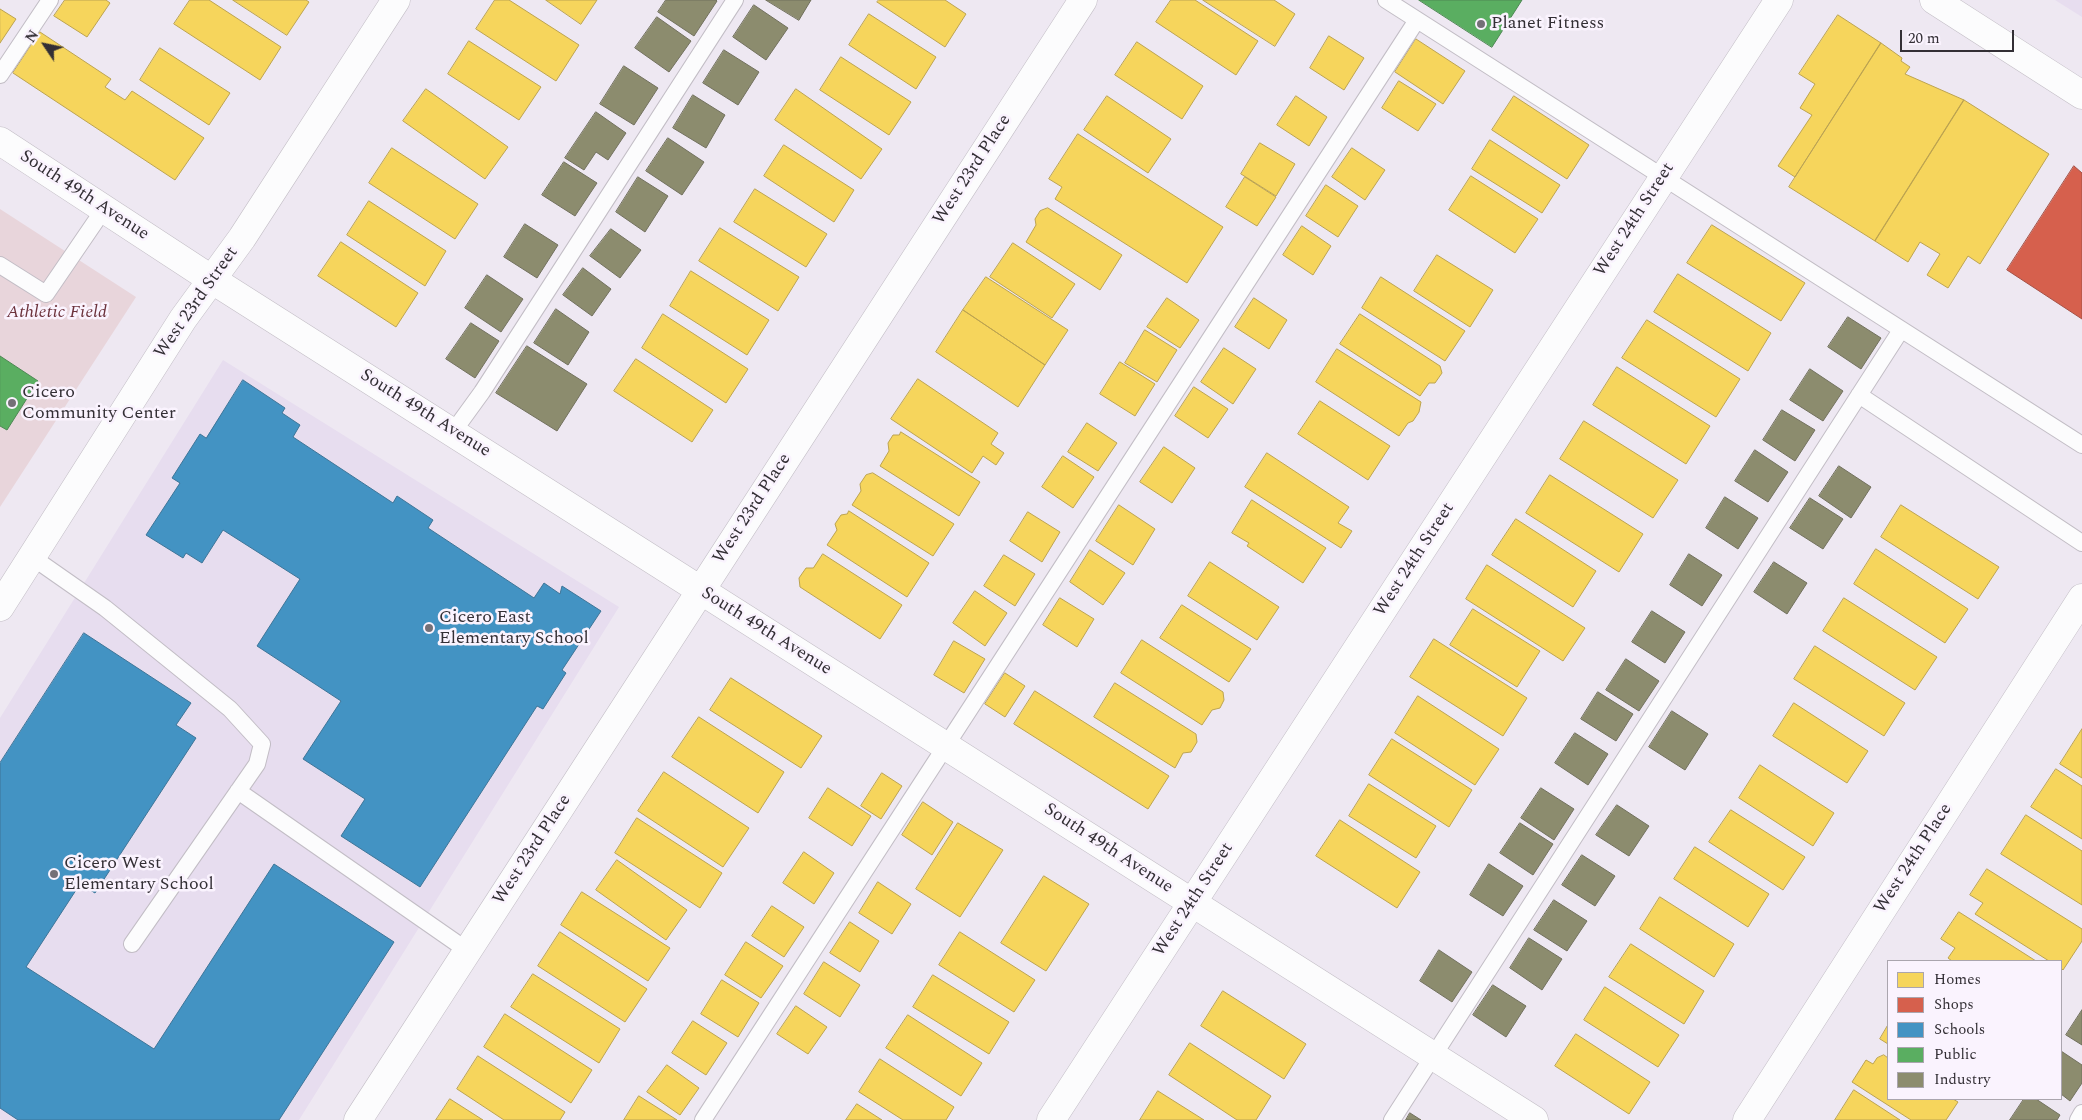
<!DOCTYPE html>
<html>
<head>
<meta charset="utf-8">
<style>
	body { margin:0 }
	#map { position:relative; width:2082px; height:1120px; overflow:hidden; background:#eee8f2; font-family:Spectral,serif }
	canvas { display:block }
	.legend { position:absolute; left:1887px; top:960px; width:175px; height:140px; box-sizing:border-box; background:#faf3fe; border:1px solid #aaa5ae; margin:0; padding:6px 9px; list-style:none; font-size:15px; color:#332f35 }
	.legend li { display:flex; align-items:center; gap:10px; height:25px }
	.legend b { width:25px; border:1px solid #aaa5ae }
	.north { position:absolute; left:20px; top:20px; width:50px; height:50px; -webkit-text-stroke:4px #faf3fe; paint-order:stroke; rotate:304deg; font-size:14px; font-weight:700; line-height:20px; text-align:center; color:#332f35 }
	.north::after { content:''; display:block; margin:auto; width:18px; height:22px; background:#332f35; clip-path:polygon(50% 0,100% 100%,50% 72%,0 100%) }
	.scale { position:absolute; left:1900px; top:30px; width:114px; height:22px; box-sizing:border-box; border:2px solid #332f35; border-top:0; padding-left:6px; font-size:15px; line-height:18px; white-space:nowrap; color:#332f35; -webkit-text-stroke:4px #faf3fe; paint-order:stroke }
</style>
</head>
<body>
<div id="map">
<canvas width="2082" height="1120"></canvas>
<ul class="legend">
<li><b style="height:14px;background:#f6d55c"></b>Homes</li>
<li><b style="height:14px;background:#d6604d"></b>Shops</li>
<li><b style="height:14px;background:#4393c3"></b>Schools</li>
<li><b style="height:14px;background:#5aae61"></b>Public</li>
<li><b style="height:14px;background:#8c8c6e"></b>Industry</li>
</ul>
<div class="north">N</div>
<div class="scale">20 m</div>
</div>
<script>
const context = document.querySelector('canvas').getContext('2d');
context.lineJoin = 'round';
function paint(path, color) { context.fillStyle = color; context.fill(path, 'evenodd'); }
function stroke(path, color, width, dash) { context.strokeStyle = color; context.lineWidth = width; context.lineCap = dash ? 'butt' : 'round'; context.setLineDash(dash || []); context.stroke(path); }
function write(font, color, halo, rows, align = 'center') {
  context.font = font + ' Spectral,serif'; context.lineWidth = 5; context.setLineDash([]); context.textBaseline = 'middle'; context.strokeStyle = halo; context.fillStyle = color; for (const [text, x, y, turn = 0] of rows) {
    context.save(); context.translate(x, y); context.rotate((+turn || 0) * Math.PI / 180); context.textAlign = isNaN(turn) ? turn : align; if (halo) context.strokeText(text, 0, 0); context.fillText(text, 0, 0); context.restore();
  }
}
paint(new Path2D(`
	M2055 0H2082V17Z
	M223 360 619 607 299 1120H2L0 1119V718Z`), '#e7ddef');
paint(new Path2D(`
	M0 209 136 297 0 507Z`), '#e8d5db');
const homes = new Path2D(`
	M65 0H106L110 3 87 37 54 16Z
	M190 0H209L281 47 260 80 174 24Z
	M233 0H306L309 2 287 35Z
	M495 0H509L579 45 556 81 476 29Z
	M546 0H597L581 24Z
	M879 0H945L966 14 945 47 877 2Z
	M1171 0H1195L1258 41 1236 75 1156 22Z
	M1203 0H1274L1295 14 1275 46Z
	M0 9 16 19 0 43Z
	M869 14 936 57 916 89 849 45Z
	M1838 15 1881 43 1795 177 1778 166 1812 115 1800 108 1815 84 1799 74Z
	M40 32 111 79 105 87 125 100 132 91 204 138 175 180 13 73Z
	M1329 36 1364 58 1344 90 1310 68Z
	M1416 39 1465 71 1443 104 1395 72Z
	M469 41 541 87 519 120 448 74Z
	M1137 42 1203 86 1182 119 1115 75Z
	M1881 43 1902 58 1901 61 1910 67 1905 74 1964 100 1875 241 1789 187Z
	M160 48 230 93 209 125 140 80Z
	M841 57 911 102 889 135 820 90Z
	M1399 81 1436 104 1418 131 1382 108Z
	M426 89 508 147 485 179 403 121Z
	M796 89 882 149 861 179 775 120Z
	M1107 96 1171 139 1148 173 1084 130Z
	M1296 96 1327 117 1309 146 1277 125Z
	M1514 96 1589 145 1567 179 1492 130Z
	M1964 100 2049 154 1980 264 1968 256 1948 288 1927 275 1940 254 1920 242 1908 262 1875 241Z
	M1078 134 1223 227 1187 283 1055 199 1062 187 1049 179Z
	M1490 140 1560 185 1542 213 1472 169Z
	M1260 143 1295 164 1276 196 1241 174Z
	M784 145 854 190 834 222 764 176Z
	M392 148 478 204 455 239 369 183Z
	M1352 148 1385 170 1365 200 1332 177Z
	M1471 176 1538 219 1515 253 1449 210Z
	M1245 177 1276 197 1257 226 1226 207Z
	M1326 185 1358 206 1338 237 1306 216Z
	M755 189 827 234 806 267 734 222Z
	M369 201 446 251 425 286 347 235Z
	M1048 208 1122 255 1100 290 1026 242 1036 225 1035 219 1040 211Z
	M1712 225 1805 283 1781 321 1687 263Z
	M1302 226 1331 246 1313 275 1283 255Z
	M720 228 799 277 778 311 699 261Z
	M341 242 418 293 396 327 318 276Z
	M1013 243 1075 284 1052 318 990 277Z
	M1437 255 1493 290 1470 327 1414 291Z
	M691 271 769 320 747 355 670 306Z
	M1678 274 1771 333 1748 371 1654 312Z
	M986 277 1068 330 1045 365 963 310Z
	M1381 277 1465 331 1445 361 1362 308Z
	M1167 298 1199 320 1180 348 1147 327Z
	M1254 298 1287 320 1269 349 1235 327Z
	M963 310 1045 365 1018 407 936 352Z
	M663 314 748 369 726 403 642 348Z
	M1360 314 1440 366 1442 373 1435 383H1429L1420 396 1340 344Z
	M1647 320 1740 379 1716 417 1622 358Z
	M1145 330 1177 350 1157 382 1125 363Z
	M1224 348 1256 369 1233 404 1201 382Z
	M1337 349 1421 402 1419 412 1413 421 1408 423 1399 436 1316 382Z
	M636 359 713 410 692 442 614 391Z
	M1120 362 1155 384 1135 416 1100 394Z
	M1617 367 1710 426 1686 464 1593 405Z
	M918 379 998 433 991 444 1004 453 996 465 983 456 972 473 891 419Z
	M1194 387 1228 409 1208 438 1175 416Z
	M1320 401 1390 446 1368 480 1298 434Z
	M1584 421 1678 480 1653 518 1560 459Z
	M1087 423 1117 443 1098 471 1068 452Z
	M901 432 980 482 959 516 880 466 889 451 888 443 893 435H899Z
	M1164 447 1195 468 1172 503 1140 482Z
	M1267 453 1349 507 1338 523 1352 531 1341 548 1245 487Z
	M1063 456 1094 477 1073 508 1042 487Z
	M873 473 954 524 933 556 852 505 861 491 860 484 866 475Z
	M1550 475 1643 534 1619 572 1526 513Z
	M1252 500 1326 548 1303 583 1247 546 1249 543 1232 533Z
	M1119 505 1155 529 1133 565 1096 541Z
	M1901 505 1999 567 1978 599 1881 537Z
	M849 511 929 563 907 597 827 545 837 530 835 524 841 515 847 514Z
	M1028 512 1060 532 1042 562 1010 541Z
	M1516 519 1596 571 1573 607 1492 555Z
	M1876 549 1968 609 1945 643 1854 584Z
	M1090 550 1125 573 1103 605 1070 582Z
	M823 554 902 605 880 639 800 587 799 578 806 568H813Z
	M1004 555 1035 574 1015 606 984 586Z
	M1210 562 1279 607 1257 640 1188 596Z
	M1487 565 1585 628 1563 661 1466 599Z
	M975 591 1007 613 985 646 953 623Z
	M1060 598 1094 619 1077 647 1043 625Z
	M1844 598 1937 657 1915 690 1823 631Z
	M1182 605 1251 649 1229 682 1160 638Z
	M1473 609 1540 651 1517 687 1450 645Z
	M1434 639 1527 698 1503 736 1410 677Z
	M1142 640 1223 692 1224 700 1220 708 1212 710 1202 725 1121 673Z
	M954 641 985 659 964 693 934 675Z
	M1815 646 1905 703 1884 736 1794 679Z
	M1005 673 1025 686 1005 717 985 704Z
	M731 678 822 736 801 768 710 710Z
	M1115 683 1196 734 1197 742 1191 752 1183 753 1175 768 1094 717Z
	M1035 691 1169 776 1148 809 1014 724Z
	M1418 696 1499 749 1475 785 1395 733Z
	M1794 703 1868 751 1847 783 1773 736Z
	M699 717 784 772 758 813 672 757Z
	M2082 729V778L2060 764Z
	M1392 739 1472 790 1449 827 1369 775Z
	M1760 765 1834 813 1813 846 1739 798Z
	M2056 769 2082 786V839L2031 807Z
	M664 772 749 828 723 867 638 811Z
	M882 773 902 786 881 819 861 806Z
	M1369 784 1436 826 1416 858 1349 816Z
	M828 788 871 816 852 846 809 818Z
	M923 802 953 822 932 855 902 835Z
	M1731 810 1805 857 1783 890 1709 842Z
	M2026 815 2082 851V905L2001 854Z
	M637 818 722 873 700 908 615 853Z
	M1340 820 1420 872 1397 908 1316 856Z
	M958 823 1003 850 960 917 916 889Z
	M1695 847 1769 894 1748 927 1674 879Z
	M804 852 834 873 814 904 783 883Z
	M617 860 687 910 666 940 596 890Z
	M1987 869 2082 929V941L2063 970 2061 968V961H2049L1975 914 1983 903 1970 895Z
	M1044 876 1089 904 1046 971 1001 943Z
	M878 882 911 904 892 934 859 913Z
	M582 892 670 948 648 981 561 925Z
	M1660 897 1734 944 1714 977 1640 929Z
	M772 906 804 927 784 957 752 936Z
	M1959 912 2036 961H1952L1948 958 1955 948 1941 939Z
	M850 922 879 941 860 972 830 953Z
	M560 932 647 989 625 1022 538 966Z
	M960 932 1035 980 1014 1012 939 965Z
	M746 942 783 966 761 998 725 975Z
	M1631 944 1704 991 1684 1024 1609 977Z
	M824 962 860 985 840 1017 804 994Z
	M533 974 620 1029 599 1063 511 1007Z
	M933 975 1009 1022 989 1054 913 1007Z
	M722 980 759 1003 738 1037 701 1014Z
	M1605 987 1679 1035 1658 1067 1584 1020Z
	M1223 991 1306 1044 1284 1079 1201 1026Z
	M796 1006 827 1027 808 1054 777 1034Z
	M505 1014 592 1070 571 1103 484 1047Z
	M908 1015 982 1063 961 1096 886 1048Z
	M693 1021 727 1043 706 1075 672 1053Z
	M1888 1025V1044L1880 1039Z
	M1576 1034 1650 1082 1629 1114 1555 1066Z
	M1190 1043 1271 1096 1256 1120H1237L1169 1075Z
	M1884 1055 1888 1058V1099H1953L1958 1102 1946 1120H1911L1852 1082 1866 1060 1873 1064 1877 1058Z
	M478 1056 565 1112 560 1120H504L457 1089Z
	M880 1059 954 1107 946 1120H903L859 1092Z
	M667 1065 699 1088 680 1115 647 1092Z
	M1854 1090 1900 1120H1835Z
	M1158 1091 1204 1120H1140Z
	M639 1096 677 1120H624Z
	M450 1099 483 1120H436Z
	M857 1104 882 1120H846Z`);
paint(homes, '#f6d55c');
stroke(homes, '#bca350', 1);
const shops = new Path2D(`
	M2074 166 2082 173V319L2007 270Z`);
paint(shops, '#d6604d');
stroke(shops, '#a55146', 1);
const schools = new Path2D(`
	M243 380 285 408 282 413 300 425 293 437 393 503 397 496 433 520 428 528 534 598 544 583 560 594 562 586 601 611 562 670 566 673 543 709 537 706 420 887 341 836 365 799 303 759 341 701 257 646 300 579 223 530 202 563 186 553 183 558 146 535 180 483 172 478 200 434 206 438Z
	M84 633 191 703 176 725 196 738 95 893 80 884 26 967 154 1049 274 864 394 942 279 1120H18L0 1108V763Z`);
paint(schools, '#4393c3');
stroke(schools, '#3e7598', 1);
const public = new Path2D(`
	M1419 0H1522L1492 47Z
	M0 356 38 381 7 430 0 426Z`);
paint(public, '#5aae61');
stroke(public, '#4e8854', 1);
const industry = new Path2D(`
	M666 0H716L717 1 694 36 658 12Z
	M766 0H811L799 20Z
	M754 5 788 28 766 60 733 37Z
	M657 17 691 41 669 72 635 48Z
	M724 50 759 72 738 105 703 83Z
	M624 66 658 88 634 125 600 104Z
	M693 95 725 115 706 148 673 128Z
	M596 112 626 133 608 160 596 152 584 170 565 158Z
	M668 138 704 162 682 195 646 171Z
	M564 162 597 183 575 216 542 195Z
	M638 177 668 196 645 232 616 212Z
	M525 224 558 245 537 278 504 257Z
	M611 229 641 250 620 278 590 256Z
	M583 268 611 289 592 316 563 295Z
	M487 275 523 299 501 332 465 308Z
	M556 309 589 332 568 365 534 343Z
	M1848 317 1881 338 1861 369 1828 347Z
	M471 323 499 341 475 378 446 359Z
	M527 346 587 384 557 431 496 393Z
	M1810 369 1843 391 1823 421 1790 400Z
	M1782 410 1815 430 1795 461 1763 440Z
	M1755 450 1788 472 1768 502 1735 481Z
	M1839 466 1871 487 1851 518 1819 496Z
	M1725 497 1758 518 1738 549 1706 528Z
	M1810 498 1843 519 1823 549 1790 528Z
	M1689 554 1722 575 1702 606 1670 585Z
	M1774 562 1807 583 1787 614 1754 592Z
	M1652 611 1685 632 1665 663 1632 642Z
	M1626 659 1659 681 1639 711 1606 690Z
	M1598 692 1633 714 1616 741 1581 719Z
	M1672 711 1708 734 1685 770 1649 747Z
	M1575 733 1608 754 1588 785 1555 763Z
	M1541 788 1574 809 1554 840 1521 818Z
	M1617 805 1649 826 1629 856 1596 835Z
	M1520 823 1553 844 1533 875 1500 853Z
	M1582 855 1615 876 1595 906 1562 885Z
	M1489 864 1523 886 1503 916 1470 895Z
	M1554 900 1587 921 1567 951 1534 930Z
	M1529 938 1562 959 1542 990 1510 968Z
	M1439 950 1472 972 1452 1002 1420 981Z
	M1493 985 1526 1006 1506 1037 1473 1015Z
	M2082 1010V1045L2066 1035Z
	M2061 1051 2082 1065V1083L2070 1101 2061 1094Z
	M2024 1099H2036L2060 1115 2057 1120H2010Z
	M1410 1113 1421 1120H1406Z`);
paint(industry, '#8c8c6e');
stroke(industry, '#71705d', 1);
const service = new Path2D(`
	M1386 0 2082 445
	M0 75 50 0
	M0 265 46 294 104 209
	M1859 395 2082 543
	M453 432 482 392 735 0
	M32 557 105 608 230 709 262 744 257 764 132 944
	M238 791 468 951
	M703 1120 1417 20
	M1392 1120 1901 330
	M2078 1120 2082 1113`);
const minor = new Path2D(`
	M0 141 211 279 1534 1120
	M0 607 183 319 242 238 396 0
	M358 1120 1083 0
	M1051 1120 1779 0`);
const tertiary = new Path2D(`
	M1747 1120 2082 598`);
const primary = new Path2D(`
	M1934 0 2082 95`);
stroke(service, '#c2bdc5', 18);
stroke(minor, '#c2bdc5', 29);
stroke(tertiary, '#c2bdc5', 29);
stroke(primary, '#c2bdc5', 29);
stroke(service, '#fcfcfd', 16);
stroke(minor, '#fcfcfd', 28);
stroke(tertiary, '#fcfcfd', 28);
stroke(primary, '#fcfcfd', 28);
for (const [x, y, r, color] of [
	[1481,24,5,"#747077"],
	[12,403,5,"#747077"],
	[429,628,5,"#747077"],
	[54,874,5,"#747077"]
]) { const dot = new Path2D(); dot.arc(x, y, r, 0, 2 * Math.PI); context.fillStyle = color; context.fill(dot); stroke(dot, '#faf3fe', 2); }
write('18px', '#332f35', '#faf3fe', [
	["Planet Fitness",1491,24],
	["Cicero",22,393],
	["Community Center",22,414],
	["Cicero East",439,618],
	["Elementary School",439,639],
	["Cicero West",64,864],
	["Elementary School",64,885]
], 'left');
write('18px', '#332f35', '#faf3fe', [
	["West 23rd Place",973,170,-57],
	["South 49th Avenue",84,196,33],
	["West 24th Street",1635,220,-57],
	["West 23rd Street",197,303,-55],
	["South 49th Avenue",425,414,32],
	["West 23rd Place",753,509,-57],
	["West 24th Street",1415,560,-57],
	["South 49th Avenue",766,632,32],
	["South 49th Avenue",1108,849,33],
	["West 23rd Place",533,850,-57],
	["West 24th Place",1914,859,-57],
	["West 24th Street",1194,900,-57]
]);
write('italic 18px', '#6c323c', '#faf3fe', [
	["Athletic Field",57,313]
]);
</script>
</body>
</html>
